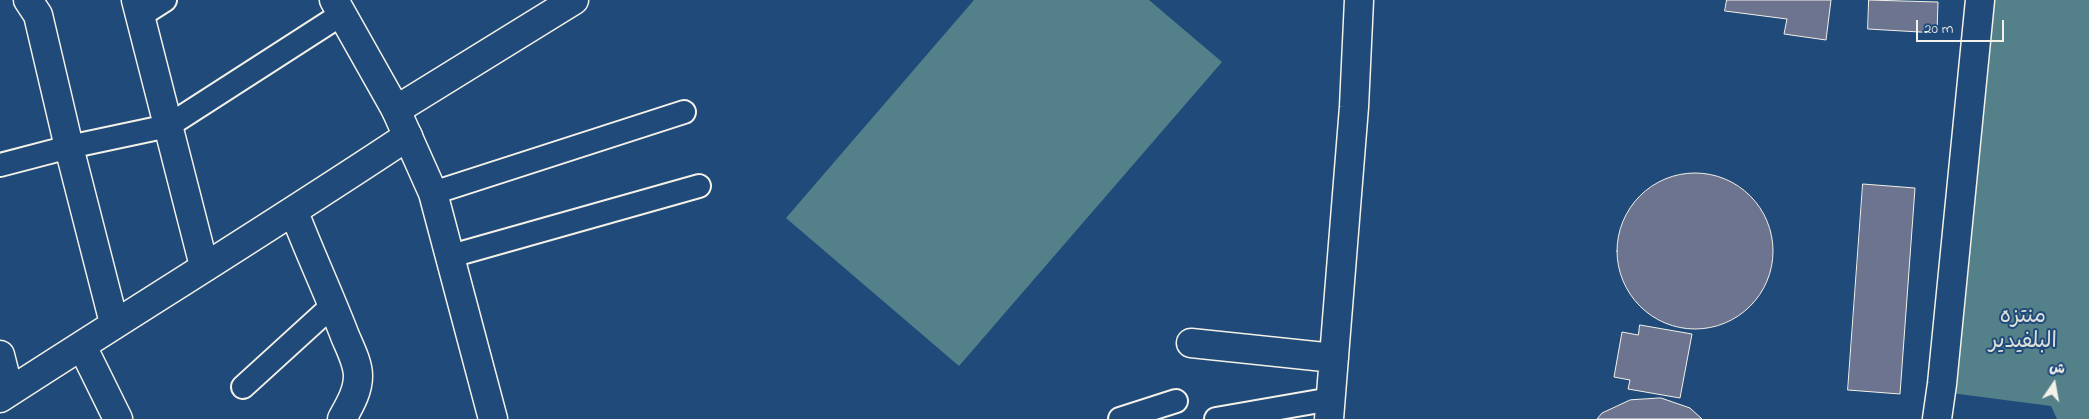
<!DOCTYPE html>
<html>
<head>
<meta charset="utf-8">
<style>
	body { margin:0 }
	#map { position:relative; width:2089px; height:419px; overflow:hidden; background:#1f4a7a; font-family:"Indie Flower","Playpen Sans Arabic",sans-serif }
	canvas { display:block }
	.north { position:absolute; left:2029px; top:359px; width:50px; height:50px; -webkit-text-stroke:4px #1f4a7a; paint-order:stroke; rotate:12deg; font-size:14px; font-weight:700; line-height:20px; text-align:center; color:#f4f1e8 }
	.north::after { content:''; display:block; margin:auto; width:18px; height:22px; background:#f4f1e8; clip-path:polygon(50% 0,100% 100%,50% 72%,0 100%) }
	.scale { position:absolute; left:1916px; top:20px; width:88px; height:22px; box-sizing:border-box; border:2px solid #f4f1e8; border-top:0; padding-left:6px; font-size:15px; line-height:18px; white-space:nowrap; color:#f4f1e8; -webkit-text-stroke:4px #1f4a7a; paint-order:stroke }
</style>
</head>
<body>
<div id="map">
<canvas width="2089" height="419"></canvas>
<div class="north">ش</div>
<div class="scale">20 m</div>
</div>
<script>
const context = document.querySelector('canvas').getContext('2d');
context.lineJoin = 'round';
function paint(path, color) { context.fillStyle = color; context.fill(path, 'evenodd'); }
function stroke(path, color, width, dash) { context.strokeStyle = color; context.lineWidth = width; context.lineCap = dash ? 'butt' : 'round'; context.setLineDash(dash || []); context.stroke(path); }
function write(font, color, halo, rows, align = 'center') {
  context.font = font + ' "Indie Flower","Playpen Sans Arabic",sans-serif'; context.lineWidth = 4; context.setLineDash([]); context.textBaseline = 'middle'; context.strokeStyle = halo; context.fillStyle = color; for (const [text, x, y, turn = 0] of rows) {
    context.save(); context.translate(x, y); context.rotate((+turn || 0) * Math.PI / 180); context.textAlign = isNaN(turn) ? turn : align; if (halo) context.strokeText(text, 0, 0); context.fillText(text, 0, 0); context.restore();
  }
}
paint(new Path2D(`
	M974 0H1149L1222 62 959 366 786 218Z
	M1988 0H2089V419H2057L2051 406 1951 393Z`), '#548189');
const building = new Path2D(`
	M1727 0H1831L1826 40 1784 34 1787 19 1725 11Z
	M1869 0 1938 2 1937 33 1868 29Z
	M1617 251a78 78 0 1 1 156 0a78 78 0 1 1-156 0Z
	M1863 184 1915 188 1900 394 1848 390Z
	M1640 325 1692 334 1680 398 1628 389 1630 380 1614 377 1622 332 1638 335Z
	M1661 398 1690 408 1702 419H1597L1602 413 1630 400Z`);
paint(building, '#6c748f');
stroke(building, '#f4f1e8', 1);
const pedestrian = new Path2D(`
	M140 16 165 0
	M0 165 69 147 168 126 342 14
	M433 193 684 112
	M451 256 699 186
	M243 387 333 305
	M1120 419 1176 401
	M1216 419 1331 399`);
const minor = new Path2D(`
	M28 0 38 15 69 147 114 323
	M136 0 204 266
	M396 110 574 0
	M294 212C310 254 329 294 345 336 350 348 358 363 358 376 358 392 349 406 342 419
	M1191 343 1334 358
	M82 346 118 419
	M0 355 9 391
	M0 398C136 310 274 225 408 136
	M1329 419 1354 107 1359 0`);
const tertiary = new Path2D(`
	M334 0 396 110 433 193 493 419
	M1937 419 1942 384 1980 0`);
stroke(pedestrian, '#f4f1e8', 26);
stroke(minor, '#f4f1e8', 31);
stroke(tertiary, '#f4f1e8', 31);
stroke(pedestrian, '#1f4a7a', 22);
stroke(minor, '#1f4a7a', 28);
stroke(tertiary, '#1f4a7a', 28);
write('22px', '#dce0da', '#1f4a7a', [
	["منتزه",2023,318],
	["البلفيدير",2023,343]
]);
</script>
</body>
</html>
